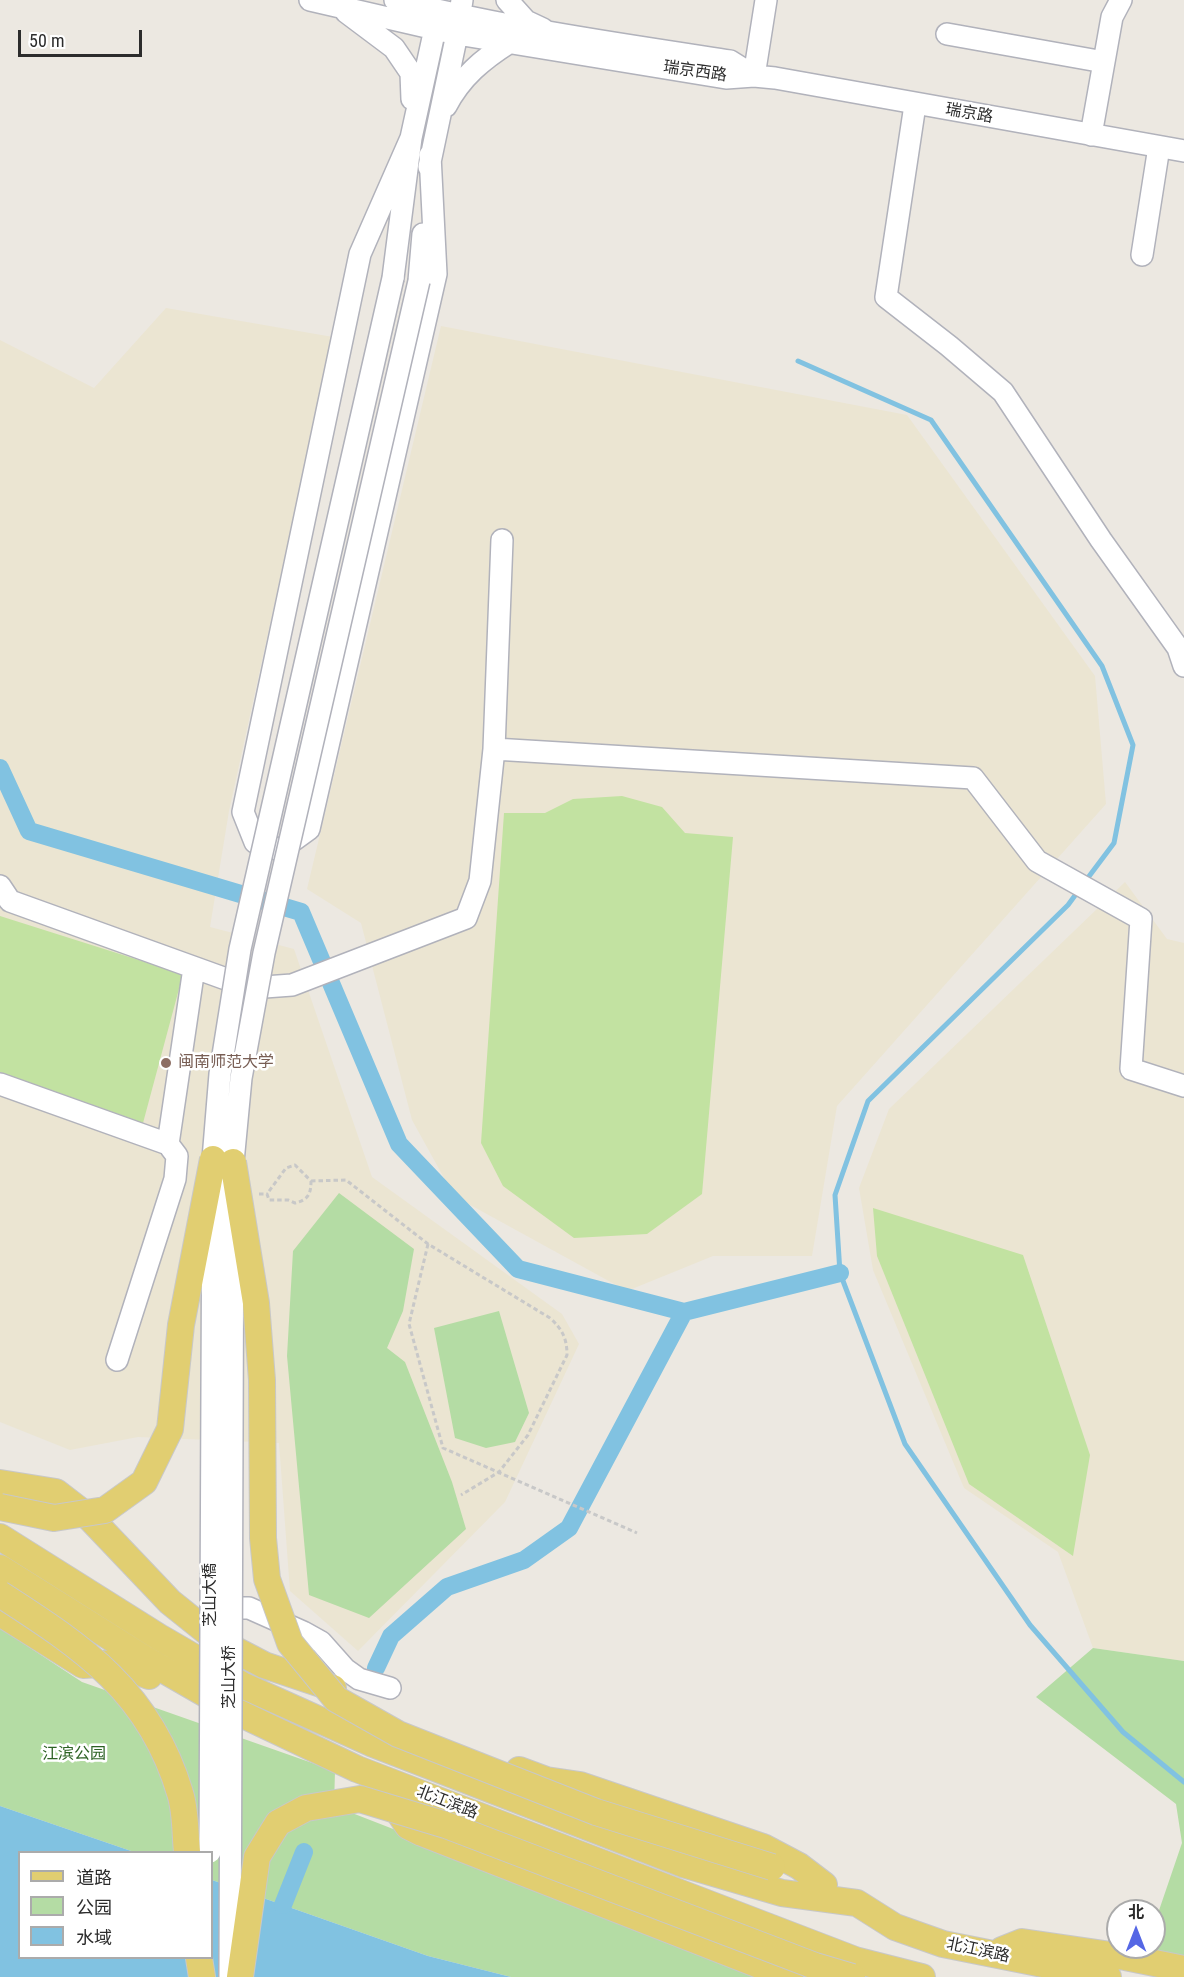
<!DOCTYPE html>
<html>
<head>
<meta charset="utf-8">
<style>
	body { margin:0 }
	#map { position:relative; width:1184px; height:1977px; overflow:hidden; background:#ece8e1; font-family:"Roboto Condensed","Noto Sans SC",sans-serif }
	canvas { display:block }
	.legend { position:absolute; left:18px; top:1851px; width:195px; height:108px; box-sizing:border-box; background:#fff; border:2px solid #ababab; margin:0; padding:8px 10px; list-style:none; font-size:18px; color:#2c2c2c }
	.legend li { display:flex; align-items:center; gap:12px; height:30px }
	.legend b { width:30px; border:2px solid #ababab }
	.north { position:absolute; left:1106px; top:1899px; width:60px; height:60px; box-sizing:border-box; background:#fff; border:2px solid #ababab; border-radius:50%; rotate:0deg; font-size:16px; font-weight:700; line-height:24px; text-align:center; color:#2c2c2c }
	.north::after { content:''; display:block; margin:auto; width:21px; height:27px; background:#5567e5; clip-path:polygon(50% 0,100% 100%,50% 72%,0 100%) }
	.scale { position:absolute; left:18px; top:30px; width:124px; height:27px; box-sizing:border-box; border:3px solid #2c2c2c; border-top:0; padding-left:8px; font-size:18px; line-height:21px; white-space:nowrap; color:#2c2c2c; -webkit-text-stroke:4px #fff; paint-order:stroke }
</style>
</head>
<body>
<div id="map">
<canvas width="1184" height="1977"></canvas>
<ul class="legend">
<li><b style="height:8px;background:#e1ce71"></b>道路</li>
<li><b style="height:16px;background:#b4dca4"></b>公园</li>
<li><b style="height:16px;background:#81c2e1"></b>水域</li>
</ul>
<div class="north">北</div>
<div class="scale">50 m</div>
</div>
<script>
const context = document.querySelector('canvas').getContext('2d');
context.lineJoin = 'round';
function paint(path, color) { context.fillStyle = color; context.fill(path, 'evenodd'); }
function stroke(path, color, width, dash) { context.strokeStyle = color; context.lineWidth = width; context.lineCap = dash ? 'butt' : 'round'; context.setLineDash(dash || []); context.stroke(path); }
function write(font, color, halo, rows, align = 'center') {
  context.font = font + ' "Roboto Condensed","Noto Sans SC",sans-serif'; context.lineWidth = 5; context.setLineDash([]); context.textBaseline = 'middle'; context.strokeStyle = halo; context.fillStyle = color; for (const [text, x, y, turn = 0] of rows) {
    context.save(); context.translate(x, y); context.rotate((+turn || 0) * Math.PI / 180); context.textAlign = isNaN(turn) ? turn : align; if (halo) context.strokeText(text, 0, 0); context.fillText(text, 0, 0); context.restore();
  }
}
paint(new Path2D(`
	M166 308 333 337 229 811 210 927 294 949 372 1177 562 1314 579 1344 505 1502 358 1651 290 1591 279 1443 138 1437 70 1450 0 1422V340L94 388Z
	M441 326 907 415 1095 676 1106 804 837 1106 812 1256H713L627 1291 454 1196 412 1120 361 923 307 889Z
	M1125 882 1167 939 1184 943V1661L1093 1648 1058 1552 964 1488 873 1270 859 1188 889 1109Z`), '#ebe5d2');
paint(new Path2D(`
	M339 1193 414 1249 403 1311 387 1348 405 1362 452 1482 466 1529 369 1618 309 1595 287 1356 293 1251Z
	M499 1311 529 1413 515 1442 486 1448 455 1438 434 1328Z
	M0 1628 82 1682 335 1771 334 1806 774 1977H511L428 1956 212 1880V1852H134L0 1806Z
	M1093 1648 1184 1661V1959L1145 1953 1147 1947H1154V1925L1182 1843 1176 1804 1036 1697Z`), '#b4dca4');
paint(new Path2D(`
	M622 796 662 807 685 833 733 837 702 1194 647 1234 574 1238 503 1186 481 1143 504 813H545L573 799Z
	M0 916 183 974 143 1123 0 1072Z
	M873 1208 1023 1255 1090 1455 1073 1556 969 1484 877 1256Z`), '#c2e2a1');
paint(new Path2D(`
	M0 1806 134 1852H20V1958H212V1880L428 1956 511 1977H0Z`), '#81c2e1');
stroke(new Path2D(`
	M798 361 931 420 1102 666 1133 745 1114 843 1084 883
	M1079 890 1068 905 868 1101 835 1195 840 1273 905 1444 1030 1625 1123 1732 1184 1782`), '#81c2e1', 5);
stroke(new Path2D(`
	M0 768 29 831 301 912 399 1144 518 1269 684 1312 569 1528 524 1560 447 1587 391 1636 376 1668
	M684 1312 840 1273
	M283 1905 304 1852`), '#81c2e1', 18);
const minor = new Path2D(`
	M310 0 457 34 726 78 754 76 775 78 1184 151
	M395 0C506 28 618 44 730 61L754 76
	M507 0 526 21 543 29
	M346 12 394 48 411 73 412 99
	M947 34 1104 62
	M754 76 766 0
	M915 105 886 297 949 346 1003 392 1101 540 1178 648 1184 666
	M446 106C461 77 483 59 510 42
	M1091 135 1112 17 1121 0
	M411 138 360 254 243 812 255 842 280 850 309 829 436 274 430 155
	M429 167 457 34 462 0
	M1142 255 1159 147
	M393 278 411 138 438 15
	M419 281 423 234
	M494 749 502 540
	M0 886 10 901 251 988 292 985 466 918 480 881 494 749 973 778 1037 861 1141 919 1131 1069 1184 1086
	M0 1084 168 1144 177 1156 175 1179 117 1360
	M168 1144 194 968
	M213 1608H249L303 1632 321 1642 345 1669 359 1679 390 1688`);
const major = new Path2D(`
	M0 1483 56 1492 91 1519 170 1602 220 1642 264 1665 333 1688
	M0 1537 159 1637 242 1685 373 1744 683 1864 782 1893 857 1903 895 1927 943 1944 1108 1977
	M0 1568 145 1659 237 1712 357 1769 855 1960 922 1977
	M0 1613 83 1665 117 1663 149 1676
	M519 1770 546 1780 580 1785 763 1847 799 1866 824 1885
	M392 1802 408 1826 422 1833 790 1977
	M1002 1950 1022 1942 1125 1957 1184 1969
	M199 1958 202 1977`);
stroke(minor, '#b1b2bb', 24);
stroke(major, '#c8c8c8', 28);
stroke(new Path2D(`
	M311 1181 346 1180 428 1244 550 1318C562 1329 567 1338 567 1355L528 1435 499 1472 461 1495
	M259 1194H267L269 1200H288L295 1203C308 1200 311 1194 311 1181L295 1165 286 1168 267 1194
	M428 1244 409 1324 443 1448 637 1533`), '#c8c8c8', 3, [4.5, 3]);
stroke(minor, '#fff', 21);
stroke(major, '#e1ce71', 26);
const minorBridge = new Path2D(`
	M210 1852 213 1159 220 1074 240 949 393 278
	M230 1977 233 1162 241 1078 264 953 419 281`);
const majorBridge = new Path2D(`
	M233 1162 256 1303 262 1380 263 1538 267 1579 290 1643 336 1699 398 1734 596 1812 772 1867
	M0 1507 54 1518 105 1510 144 1482 170 1429 181 1325 213 1159
	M0 1594C84 1648 150 1692 180 1793 186 1811 185 1834 187 1852
	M240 1977 257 1857 278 1823 306 1808 360 1799 446 1825 815 1966 852 1977`);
stroke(minorBridge, '#b1b2bb', 24, []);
stroke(majorBridge, '#c8c8c8', 28, []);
stroke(minorBridge, '#fff', 21);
stroke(majorBridge, '#e1ce71', 26);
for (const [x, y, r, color] of [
	[166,1063,6,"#8d6e63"]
]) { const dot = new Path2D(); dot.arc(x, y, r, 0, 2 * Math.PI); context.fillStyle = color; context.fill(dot); stroke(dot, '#fff', 2); }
write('16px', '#2c2c2c', '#fff', [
	["瑞京西路",695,72,8],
	["瑞京路",969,114,10],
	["芝山大橋",211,1595,-90],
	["芝山大桥",230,1677,-90],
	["北江滨路",447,1803,21],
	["北江滨路",978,1951,12]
]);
write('16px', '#785e54', '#fff', [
	["闽南师范大学",178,1063]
], 'left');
write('16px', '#2d6224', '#fff', [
	["江滨公园",74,1755]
]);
</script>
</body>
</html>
